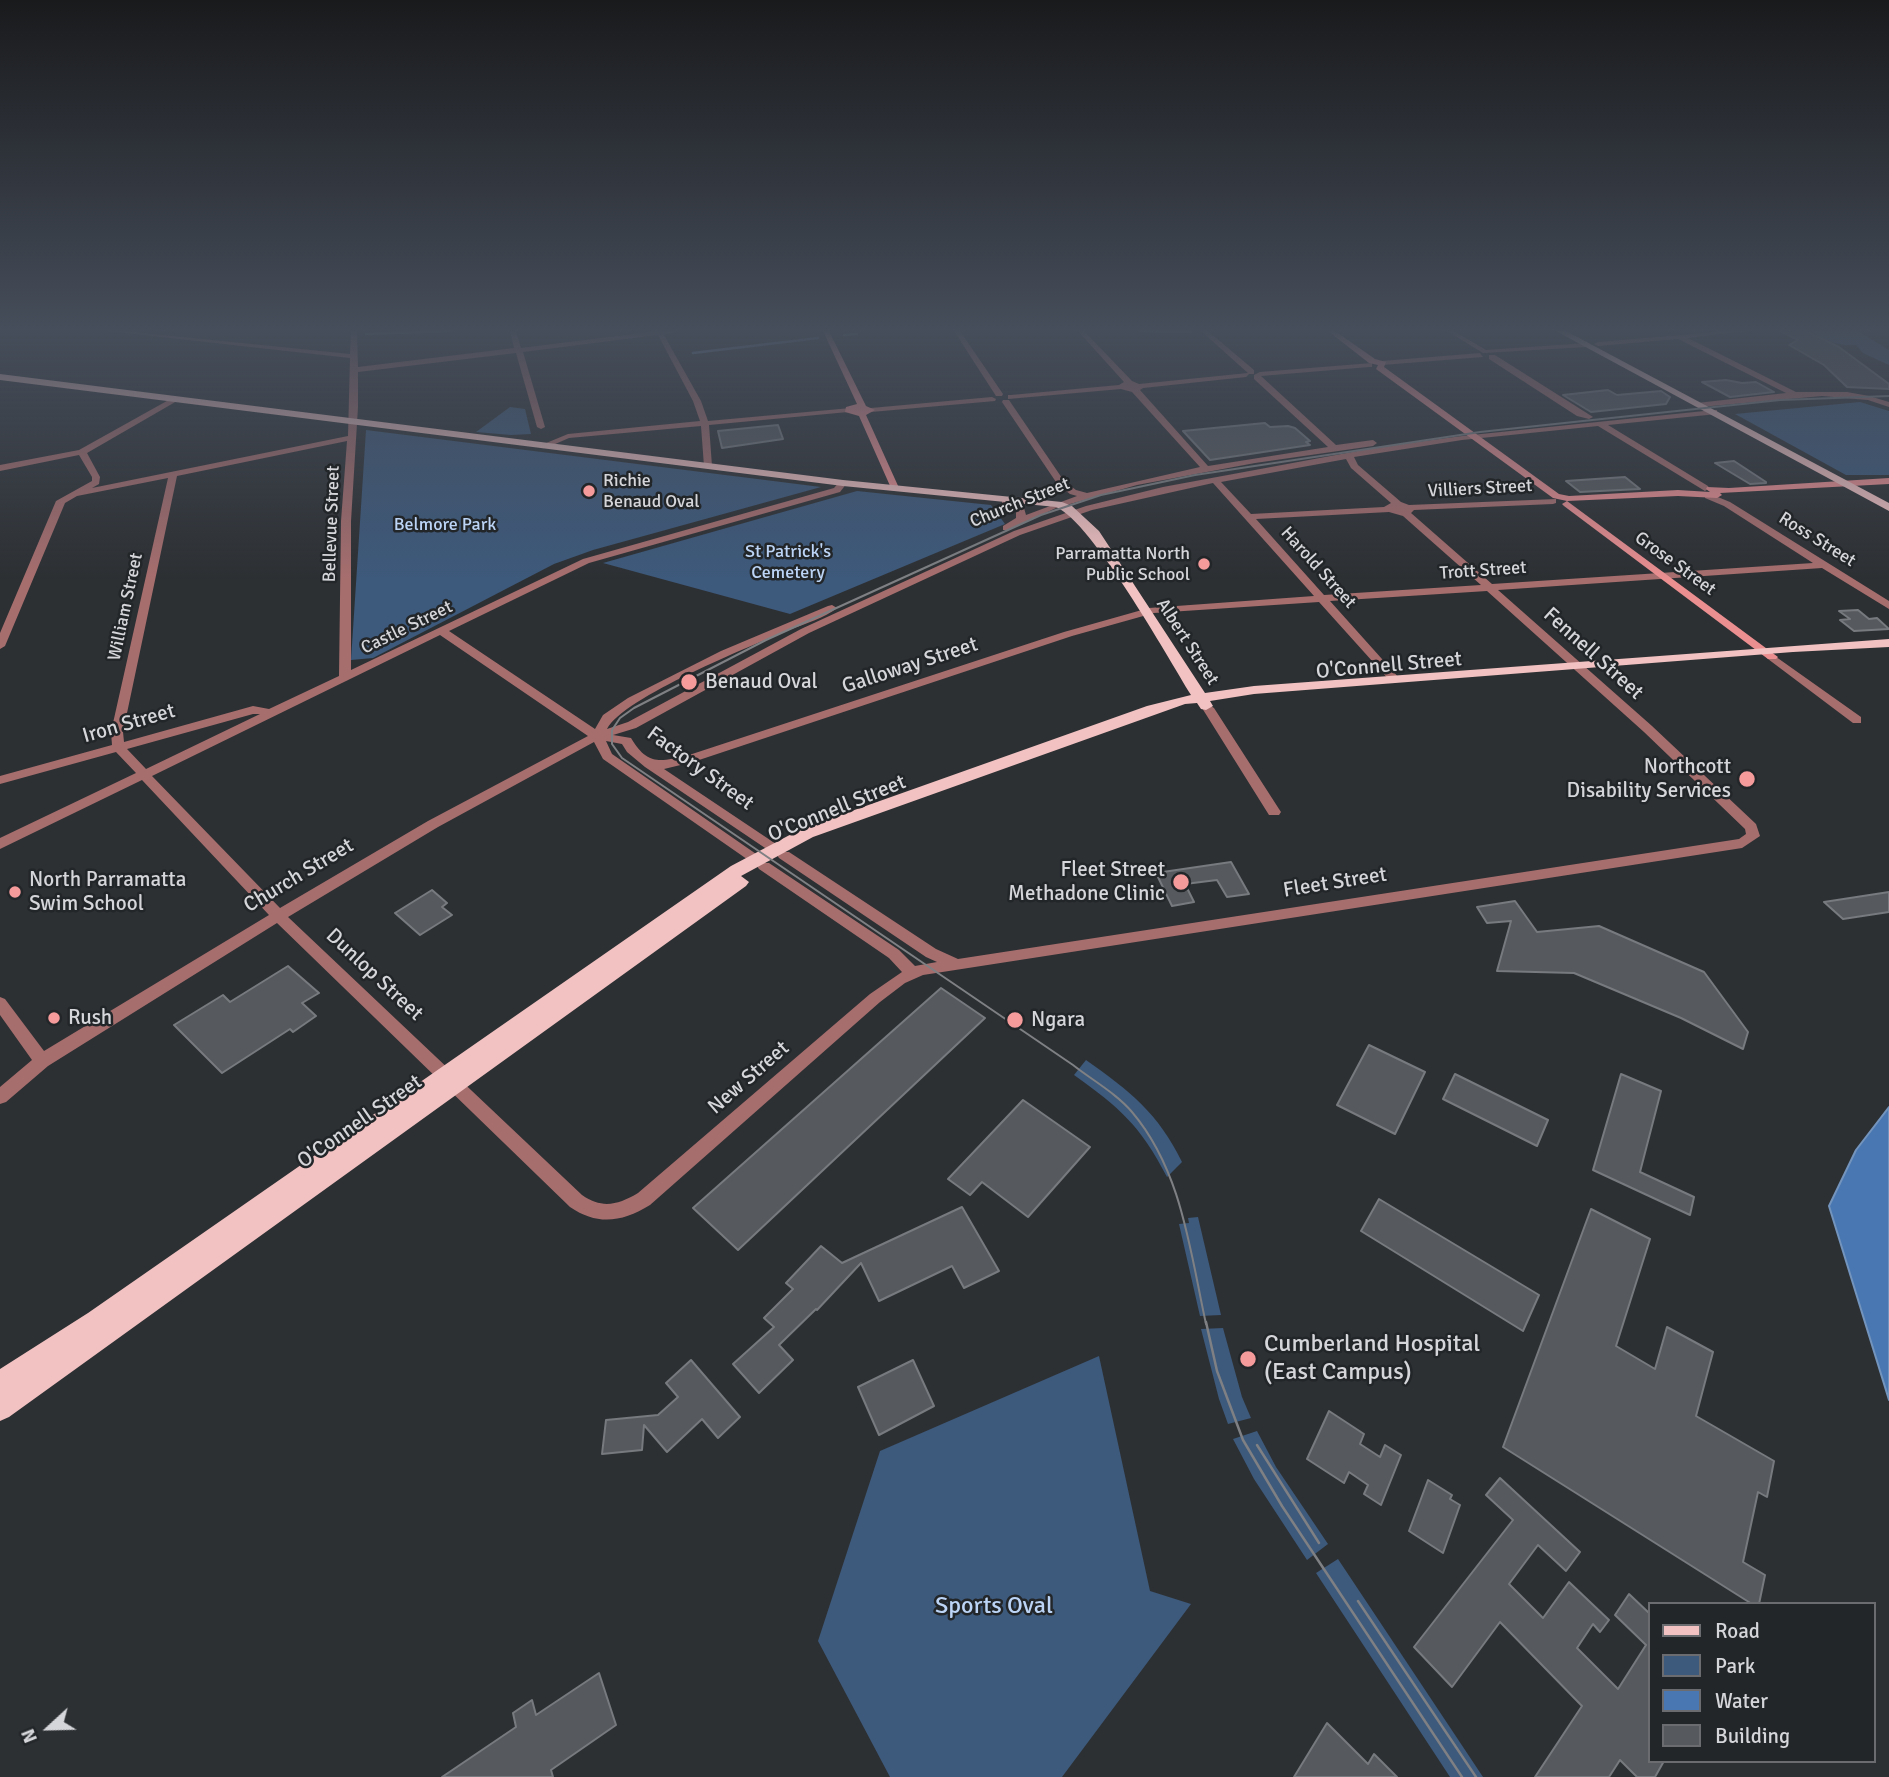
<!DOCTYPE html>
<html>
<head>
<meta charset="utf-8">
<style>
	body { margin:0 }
	#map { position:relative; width:1889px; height:1777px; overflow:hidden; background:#2d3033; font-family:Signika,sans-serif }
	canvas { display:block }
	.legend { position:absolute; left:1648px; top:1602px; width:228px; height:161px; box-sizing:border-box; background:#232629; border:2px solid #6a6c6f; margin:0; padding:9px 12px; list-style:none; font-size:21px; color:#d5d6d9 }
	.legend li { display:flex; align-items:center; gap:14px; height:35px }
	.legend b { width:35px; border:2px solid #6a6c6f }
	.north { position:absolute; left:14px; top:1693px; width:70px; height:70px; -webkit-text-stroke:5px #232629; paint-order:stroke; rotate:248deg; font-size:19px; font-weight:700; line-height:28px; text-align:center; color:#d5d6d9 }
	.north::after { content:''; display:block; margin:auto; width:24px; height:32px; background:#d5d6d9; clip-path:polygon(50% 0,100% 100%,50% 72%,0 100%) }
</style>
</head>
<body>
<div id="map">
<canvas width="1889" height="1777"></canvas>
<ul class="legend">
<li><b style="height:9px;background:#f2c2c2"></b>Road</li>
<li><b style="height:19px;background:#3d597b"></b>Park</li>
<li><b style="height:19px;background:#4977b1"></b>Water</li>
<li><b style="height:19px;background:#56595d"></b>Building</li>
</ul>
<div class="north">N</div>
</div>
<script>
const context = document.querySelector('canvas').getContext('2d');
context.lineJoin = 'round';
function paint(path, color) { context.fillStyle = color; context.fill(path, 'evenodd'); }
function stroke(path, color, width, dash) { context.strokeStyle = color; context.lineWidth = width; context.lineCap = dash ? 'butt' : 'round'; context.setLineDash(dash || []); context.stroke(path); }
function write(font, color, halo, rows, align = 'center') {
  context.font = font + ' Signika,sans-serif'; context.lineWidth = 5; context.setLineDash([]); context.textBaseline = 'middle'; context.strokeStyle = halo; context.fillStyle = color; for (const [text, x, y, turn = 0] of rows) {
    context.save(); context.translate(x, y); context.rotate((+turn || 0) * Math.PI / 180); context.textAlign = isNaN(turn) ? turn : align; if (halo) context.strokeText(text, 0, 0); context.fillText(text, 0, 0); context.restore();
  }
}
paint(new Path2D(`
	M1812 331H1858L1889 350V365L1863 353 1856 345C1838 346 1826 342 1812 331Z
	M1860 402 1889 411V475H1846L1735 414Z
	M510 407 525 409 531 434 511 435 476 432Z
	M366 430 821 487 593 550 554 564 373 658 351 660Z
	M857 491 991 505 1005 524 790 614 603 563Z
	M1086 1060C1130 1091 1158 1113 1182 1162L1167 1177C1140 1125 1120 1108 1074 1075Z
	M1198 1217 1221 1315 1200 1316 1179 1224 1189 1223 1188 1218Z
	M1223 1328 1242 1397 1251 1418 1228 1424 1219 1399 1201 1329Z
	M1099 1356 1150 1591 1191 1604 1062 1777H890L818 1641 880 1451Z
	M1257 1431 1276 1467 1328 1544 1307 1560 1254 1479 1233 1439Z
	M1338 1559 1483 1777H1450L1316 1573Z`), '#3d597b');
const water = new Path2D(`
	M1889 1107V1400L1829 1206 1856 1150Z`);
paint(water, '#4977b1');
stroke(water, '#7394bd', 2);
stroke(new Path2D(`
	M1139 331 1191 332
	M366 334 451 331
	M844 335 857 334
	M693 353 818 338`), '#7394bd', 2.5);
const building = new Path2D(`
	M1780 331H1806L1839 347 1889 384V389L1847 387 1824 365 1789 345 1798 340Z
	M1726 380 1742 383 1756 382 1774 392 1730 397 1702 382Z
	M1608 390 1617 395 1661 391 1670 397 1666 404 1591 412 1563 395Z
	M1265 423 1270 427 1288 426 1295 428 1310 441 1306 442 1310 445 1210 460 1183 431Z
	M778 425 783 439 722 448 718 431Z
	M1734 461 1766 482V483L1750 484 1715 463Z
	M1625 477 1640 489 1580 492 1566 481Z
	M1858 610 1869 619 1877 618 1889 629 1854 631 1840 620 1850 619 1839 611Z
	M1231 862 1249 894 1227 897 1217 880 1185 884 1194 902 1172 906 1156 873Z
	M432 890 447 903 442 907 452 915 420 935 395 913Z
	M1889 892V912L1843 919 1824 902Z
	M1515 901 1537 932 1599 926 1704 972 1748 1032 1743 1049 1681 1018 1574 973 1497 971 1511 921 1487 923 1477 907Z
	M288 966 319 993 302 1003 316 1016 293 1032 290 1029 222 1073 174 1025 223 995 230 1002Z
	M941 988 985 1018 738 1250 693 1208Z
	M1369 1045 1425 1072 1395 1134 1337 1105Z
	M1455 1074 1548 1120 1537 1146 1443 1099Z
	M1621 1074 1661 1091 1640 1172 1694 1197 1690 1215 1593 1170Z
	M1023 1100 1090 1147 1028 1217 982 1182 970 1195 948 1179Z
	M1379 1199 1539 1295 1523 1331 1361 1231Z
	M962 1207 999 1271 964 1288 952 1266 879 1301 861 1263 817 1310 816 1309 779 1345 793 1360 759 1393 733 1364 774 1327 764 1318 793 1289 786 1283 821 1246 842 1263Z
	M1591 1209 1650 1239 1616 1346 1655 1369 1667 1327 1713 1352 1696 1416 1774 1461 1767 1497 1758 1492 1743 1562 1765 1575 1759 1604H1752L1503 1447Z
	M691 1360 740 1417 718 1438 702 1419 667 1452 644 1425 642 1450 602 1454 606 1420 658 1415 678 1397 666 1383Z
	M913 1360 934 1406 879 1435 858 1387Z
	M1329 1411 1364 1434 1360 1444 1380 1457 1385 1445 1401 1455 1381 1505 1364 1494 1368 1485 1349 1472 1344 1483 1307 1459Z
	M1500 1478 1580 1552 1566 1571 1538 1545 1509 1584 1543 1618 1569 1582 1609 1620 1600 1632 1593 1624 1577 1648 1618 1689 1646 1645 1615 1615 1629 1594 1649 1613V1761H1664L1655 1777H1637L1620 1760 1609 1777H1535L1582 1706 1500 1622 1452 1687 1414 1647 1513 1520 1486 1495Z
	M1428 1480 1452 1495 1450 1499 1460 1505 1443 1553 1409 1531Z
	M599 1673 616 1725 551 1770 553 1777H442L516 1727 513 1713 532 1700 536 1715Z
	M1327 1723 1368 1764 1374 1754 1397 1777H1294Z`);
paint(building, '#56595d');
stroke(building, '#777a7e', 2);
paint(new Path2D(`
	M106 331H125L350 354 351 331H357L358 367 514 348 510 331H516L521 348 656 331H680L664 335 701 401 708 421 851 408V412H848L709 425 712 466 708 469 704 466 701 426 569 438 546 448 539 446 568 434 700 421 693 401 658 335 523 352 545 427 541 429 537 427 516 353 358 372V407L351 521V670L583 559 834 488 840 481 847 483 840 492 589 563 449 631 595 729 603 715 628 698 721 651 828 606 832 605 837 608C825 618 804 624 789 630 751 646 624 697 607 729L628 722 801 629 1014 531 1086 506 1163 487 1379 447 1462 436 1714 410H1717V414L1608 425 1708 486 1709 488 1705 491 1598 426 1462 440 1354 457 1358 465 1401 502 1409 505 1556 499V503L1553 504 1414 510 1411 513 1492 584 1813 563 1724 506 1705 498V494L1708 493 1730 502 1889 601V609L1822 568 1498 590 1652 726 1756 824 1760 836 1742 848 923 975 905 983 880 1002 650 1205C622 1222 598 1226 570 1207L277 923 48 1066 6 1102 0 1104V1087L32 1060 0 1015V997L5 999 44 1051 269 915 142 780 0 849V838L136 773 116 752 0 784V776L112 745 111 732 168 478 77 496 65 503 5 646 0 649V633L56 501 92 481V477L79 455 0 471V465L79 450 174 397 178 399 177 401 87 453 100 477 99 484 92 488 348 436 350 358ZM347 441 341 521 339 676 269 709 253 706 124 742 123 732 177 476ZM1346 459 1351 468 1391 503 1384 507 1251 514 1221 482ZM1213 483 1314 596 1149 608 1064 632 686 756C659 762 647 765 631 738L613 735 636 728 809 633 1020 535 1092 510ZM1389 512 1403 516 1481 585 1324 595 1256 519ZM1487 591 1644 732 1745 829 1746 834 1739 839 958 959 936 949 789 852H779L777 855 779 858 926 957 937 962 915 966 899 950 769 863H759L757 866 759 869 889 958 902 972 870 994 638 1193C618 1205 602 1209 582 1195L288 917 438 827 594 742 603 759 754 864 759 862 761 859 759 856 612 754 606 741 622 744 627 752 645 767 774 854 779 852 781 849 779 846 664 769 693 762 1072 636 1154 613 1319 602 1391 682H1399V678L1330 601ZM440 635 588 736 428 821 280 908 152 776ZM253 714H260L146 769 127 749Z
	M954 331H960L1003 394 1002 396H996Z
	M1078 331H1084L1132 381 1139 384 1248 373 1201 331H1208L1254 370V374H1249L1246 377 1143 388 1140 390 1208 466 1328 447 1254 379V375L1260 372 1372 363V367H1369L1261 376 1336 445 1373 440 1377 443 1373 446 1255 463 1137 485 1056 508 1009 530H1003V526L1016 518V511L1002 505V501H1008L1024 508 1026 515 1077 496 1070 494 1058 485 1002 402 1003 400H1009L1064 481 1076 490 1087 493 1200 467 1132 392 1121 389 1008 399V395H1011L1119 385 1124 382Z
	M1447 331H1454L1486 350 1586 343 1590 345 1586 347 1483 353Z
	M1726 331H1747L1688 338 1796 392H1847L1869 396 1889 402V407L1868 400 1822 396 1700 407 1696 405 1697 403 1786 393 1678 339 1598 346 1594 344 1598 342Z
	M1480 353 1483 357 1382 365 1378 363 1382 361Z
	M1489 355H1495L1593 417 1589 419 1577 416 1489 359Z
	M992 397 996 399 995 401 871 412 867 410 871 408Z
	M1772 654 1861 717V723H1853L1768 659 1766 657Z
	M1208 704 1214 708 1279 809 1281 812 1279 815H1269L1202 708Z`), '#a76e6e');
paint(new Path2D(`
	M823 331H829L866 406 875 410 866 415 899 488 898 490 891 488 859 416 845 412 846 407 857 404Z
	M1328 331H1335L1375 359 1386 362 1384 367 1559 494 1569 496 1678 490 1710 492 1706 489 1707 487 1729 488 1889 478V484L1720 493 1722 495 1717 498 1678 496 1567 501 1778 657 1776 659H1768L1564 506 1562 504 1567 501 1553 498 1376 369 1378 365 1369 363Z`), '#eb8f91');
paint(new Path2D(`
	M1556 331H1566L1889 503V511Z
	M0 374 843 480 1062 502 1072 506 1099 531 1205 693 1254 686 1889 639V647L1793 652 1254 694 1210 701 1213 706 1206 710 1201 709 1197 703 1185 704 813 837 741 876 749 882 746 886 9 1417 0 1421V1369L88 1313 731 866 801 829 1147 706 1191 695C1167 656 1092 522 1056 507L843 486 0 380Z`), '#f2c2c2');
stroke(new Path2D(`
	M1206 1324C1190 1251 1182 1171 1132 1112 1117 1094 1092 1080 1073 1065L622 758 612 744V730L620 718 634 708 766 640 1041 515 1101 495 1195 475 1480 432 1780 400 1889 396`), '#7e8083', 2);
stroke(new Path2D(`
	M1206 1322 1217 1371 1243 1440 1282 1506 1462 1777
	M1257 1445 1319 1543
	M1358 1601 1476 1777`), '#7e8083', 2.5);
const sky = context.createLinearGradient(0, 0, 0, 579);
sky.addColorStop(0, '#191a1c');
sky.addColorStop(0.57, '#464e5b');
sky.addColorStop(1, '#464e5b00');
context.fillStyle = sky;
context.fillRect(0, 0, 1889, 579);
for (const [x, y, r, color] of [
	[589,491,7,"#f59b9c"],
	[1204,564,7,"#f59b9c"],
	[689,682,9,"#f59b9c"],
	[1747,779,9,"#f59b9c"],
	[1181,882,9,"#f59b9c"],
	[15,892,7,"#f59b9c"],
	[54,1018,7,"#f59b9c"],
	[1015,1020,9,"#f59b9c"],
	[1248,1359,9,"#f59b9c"]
]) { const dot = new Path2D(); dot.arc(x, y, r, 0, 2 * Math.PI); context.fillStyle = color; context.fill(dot); stroke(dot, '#232629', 2.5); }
write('18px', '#d5d6d9', '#232629', [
	["Richie",603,481],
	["Benaud Oval",603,502],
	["Parramatta North",1190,554,"right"],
	["Public School",1190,575,"right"]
], 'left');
write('18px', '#d5d6d9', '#232629', [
	["Villiers Street",1480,489,-3],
	["Church Street",1020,503,-22],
	["Bellevue Street",332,524,-88],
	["Ross Street",1817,540,32],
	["Grose Street",1675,564,36],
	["Harold Street",1318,568,48],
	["Trott Street",1483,571,-4],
	["William Street",126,607,-78],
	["Castle Street",407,628,-26],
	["Albert Street",1187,642,57]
]);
write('18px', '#bcd5f6', '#232629', [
	["Belmore Park",445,525],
	["St Patrick's",788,552],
	["Cemetery",788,573]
]);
write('21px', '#d5d6d9', '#232629', [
	["Fennell Street",1593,654,42],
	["Galloway Street",910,666,-18],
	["O'Connell Street",1389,666,-5],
	["Iron Street",129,724,-16],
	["Factory Street",700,769,36],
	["O'Connell Street",837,809,-22],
	["Church Street",299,876,-31],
	["Fleet Street",1335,883,-9],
	["Dunlop Street",374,975,43],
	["New Street",749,1078,-41],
	["O'Connell Street",360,1122,-35]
]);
write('21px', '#d5d6d9', '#232629', [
	["Benaud Oval",705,682],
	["Northcott",1731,767,"right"],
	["Disability Services",1731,791,"right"],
	["Fleet Street",1165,870,"right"],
	["Methadone Clinic",1165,894,"right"],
	["North Parramatta",29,880],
	["Swim School",29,904],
	["Rush",68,1018],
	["Ngara",1031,1020]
], 'left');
write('24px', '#d5d6d9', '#232629', [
	["Cumberland Hospital",1264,1345],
	["(East Campus)",1264,1373]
], 'left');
write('24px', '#bcd5f6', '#232629', [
	["Sports Oval",994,1607]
]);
</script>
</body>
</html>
